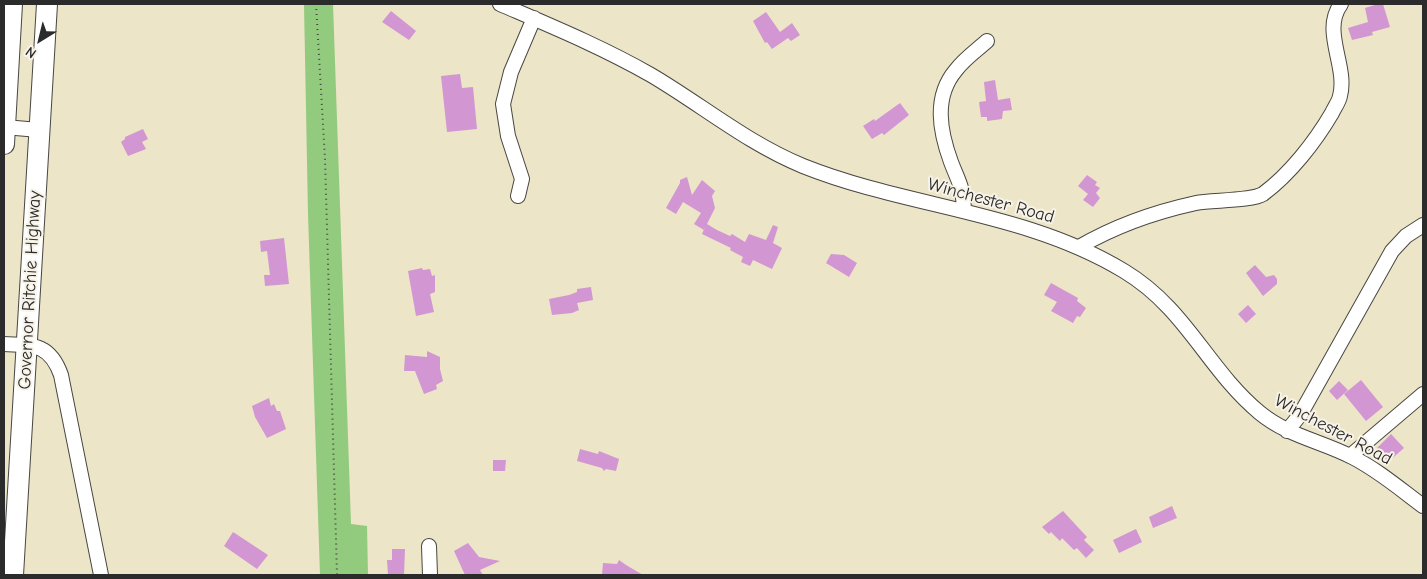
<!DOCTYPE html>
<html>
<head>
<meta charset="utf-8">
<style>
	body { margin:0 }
	#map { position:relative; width:1427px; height:579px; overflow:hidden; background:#ece5c7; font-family:"Comic Neue",sans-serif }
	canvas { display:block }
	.frame { position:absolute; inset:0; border:5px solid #2b2b2b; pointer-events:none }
	.north { position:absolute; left:15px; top:15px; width:50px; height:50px; -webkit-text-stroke:4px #f7f3e8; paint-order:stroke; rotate:216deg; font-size:14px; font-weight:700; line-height:20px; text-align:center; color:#2b2b2b }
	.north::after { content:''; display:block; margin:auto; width:18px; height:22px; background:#2b2b2b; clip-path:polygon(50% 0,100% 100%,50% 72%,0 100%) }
</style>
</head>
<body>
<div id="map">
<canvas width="1427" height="579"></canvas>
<div class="frame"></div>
<div class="north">N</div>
</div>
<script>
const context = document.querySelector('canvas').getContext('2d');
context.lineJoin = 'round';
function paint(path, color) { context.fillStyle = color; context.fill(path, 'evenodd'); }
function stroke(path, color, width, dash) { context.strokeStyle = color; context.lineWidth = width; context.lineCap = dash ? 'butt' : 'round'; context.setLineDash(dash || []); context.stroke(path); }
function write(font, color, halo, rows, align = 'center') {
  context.font = font + ' "Comic Neue",sans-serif'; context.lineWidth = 4; context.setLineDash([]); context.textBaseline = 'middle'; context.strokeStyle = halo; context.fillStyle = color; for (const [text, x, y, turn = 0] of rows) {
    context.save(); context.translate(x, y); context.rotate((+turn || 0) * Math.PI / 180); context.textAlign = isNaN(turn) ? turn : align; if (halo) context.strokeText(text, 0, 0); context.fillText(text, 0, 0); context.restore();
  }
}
paint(new Path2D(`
	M304 4H333L351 524 367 526 368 575H320L308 214Z`), '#92ca7e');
paint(new Path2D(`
	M1378 4H1383L1390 27 1372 32 1373 35 1352 40 1348 28 1368 22 1365 8Z
	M391 11 416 31 409 40 382 22Z
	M766 12 780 32 792 23 800 35 791 41 788 38 772 49 767 42 765 43 753 21Z
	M460 74 462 88 473 87 477 129 447 132 441 76Z
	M995 80 998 100 1010 98 1012 110 1003 111 1002 119 987 121V117H981L979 102 986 101 984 82Z
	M900 103 909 115 884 135 882 133 872 139 863 126 874 119 875 121Z
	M143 129 148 139 142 142 146 149 128 156 121 142 125 139V137Z
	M1087 175 1097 182 1095 185 1100 188 1096 193 1100 198 1093 207 1083 200 1088 194 1078 186Z
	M687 177 692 195 702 180 715 191 712 196 715 208 707 224 717 230 730 236 732 234 745 242 749 234 766 240 773 225 778 227 773 243 782 248 772 269 753 260 750 266 741 262 743 257 730 250 731 248 702 234 705 227 704 230 694 224 701 213 683 202 676 214 666 208 680 183V180Z
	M284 238 289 284 265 286 264 275H270L267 251 261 252 260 241Z
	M831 254 844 255 857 263 849 277 826 263Z
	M1255 265 1266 277 1274 275 1277 279V284L1263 296 1246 273Z
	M422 268 423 270 430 269 432 276 435 275V292L430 294 434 312 416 316 408 271Z
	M1051 283 1078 298 1077 301 1086 308 1080 317 1077 316 1073 323 1051 311 1057 302 1044 295Z
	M591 287 593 300 577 303 579 310 572 313 552 315 549 299 569 295 577 292V289Z
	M1248 305 1256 314 1246 323 1238 314Z
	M427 351 440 357V369L443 381 436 385 437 389 424 394 415 371H404L405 355 427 357Z
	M1361 380 1383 407 1366 421 1344 394Z
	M1339 381 1348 390 1337 400 1329 391Z
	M269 398 271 406 274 404 277 411H280L286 429 267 438 255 417 252 406Z
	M1391 434 1404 448 1388 462 1377 448Z
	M580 449 598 454 599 451 619 459 616 471 606 469 604 471 602 468 577 461Z
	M493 460H506L505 471H493Z
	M1172 506 1177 518 1153 528 1149 517Z
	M1063 511 1087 537 1084 540 1094 550 1086 558 1077 548 1074 550 1062 538 1060 541 1051 532 1049 534 1042 527Z
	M1136 529 1142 542 1119 553 1113 540Z
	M233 532 268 555 257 569 224 546Z
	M468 543 479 557 500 561 480 570 483 575H465L454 551Z
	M392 549H405L404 575H388L387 560H392Z
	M619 560 626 565 643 575H602L603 563 617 564Z`), '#d296d3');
const minor = new Path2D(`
	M500 4C551 26 602 47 651 75 702 105 747 143 803 166 908 208 1025 211 1124 271 1187 309 1207 369 1260 413 1288 436 1321 441 1352 457 1378 470 1400 489 1423 506
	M4 127 39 130
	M518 196 522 179 508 136 503 104 511 72 534 18
	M964 210C963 186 959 183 951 162 940 132 933 97 956 70 964 59 977 50 987 41
	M1079 247C1115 226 1155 212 1196 203 1211 200 1252 201 1263 194 1290 174 1315 142 1332 113 1334 108 1339 102 1340 96 1348 66 1321 31 1341 4
	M4 344C34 345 50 344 61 375L101 575
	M1287 431 1300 415 1392 251 1406 236 1423 225
	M1350 456 1423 394
	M429 546 430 575`);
const highway = new Path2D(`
	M4 144 12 4
	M13 575 47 4`);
stroke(minor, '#484742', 16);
stroke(highway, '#484742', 22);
stroke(new Path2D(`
	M316 4 325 159 337 575`), '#484742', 2, [1, 4]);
stroke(minor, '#fff', 14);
stroke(highway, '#fff', 20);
write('18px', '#2b2b2b', '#f7f3e8', [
	["Winchester Road",991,201,15],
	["Governor Ritchie Highway",30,290,-87],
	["Winchester Road",1333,430,28]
]);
</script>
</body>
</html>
